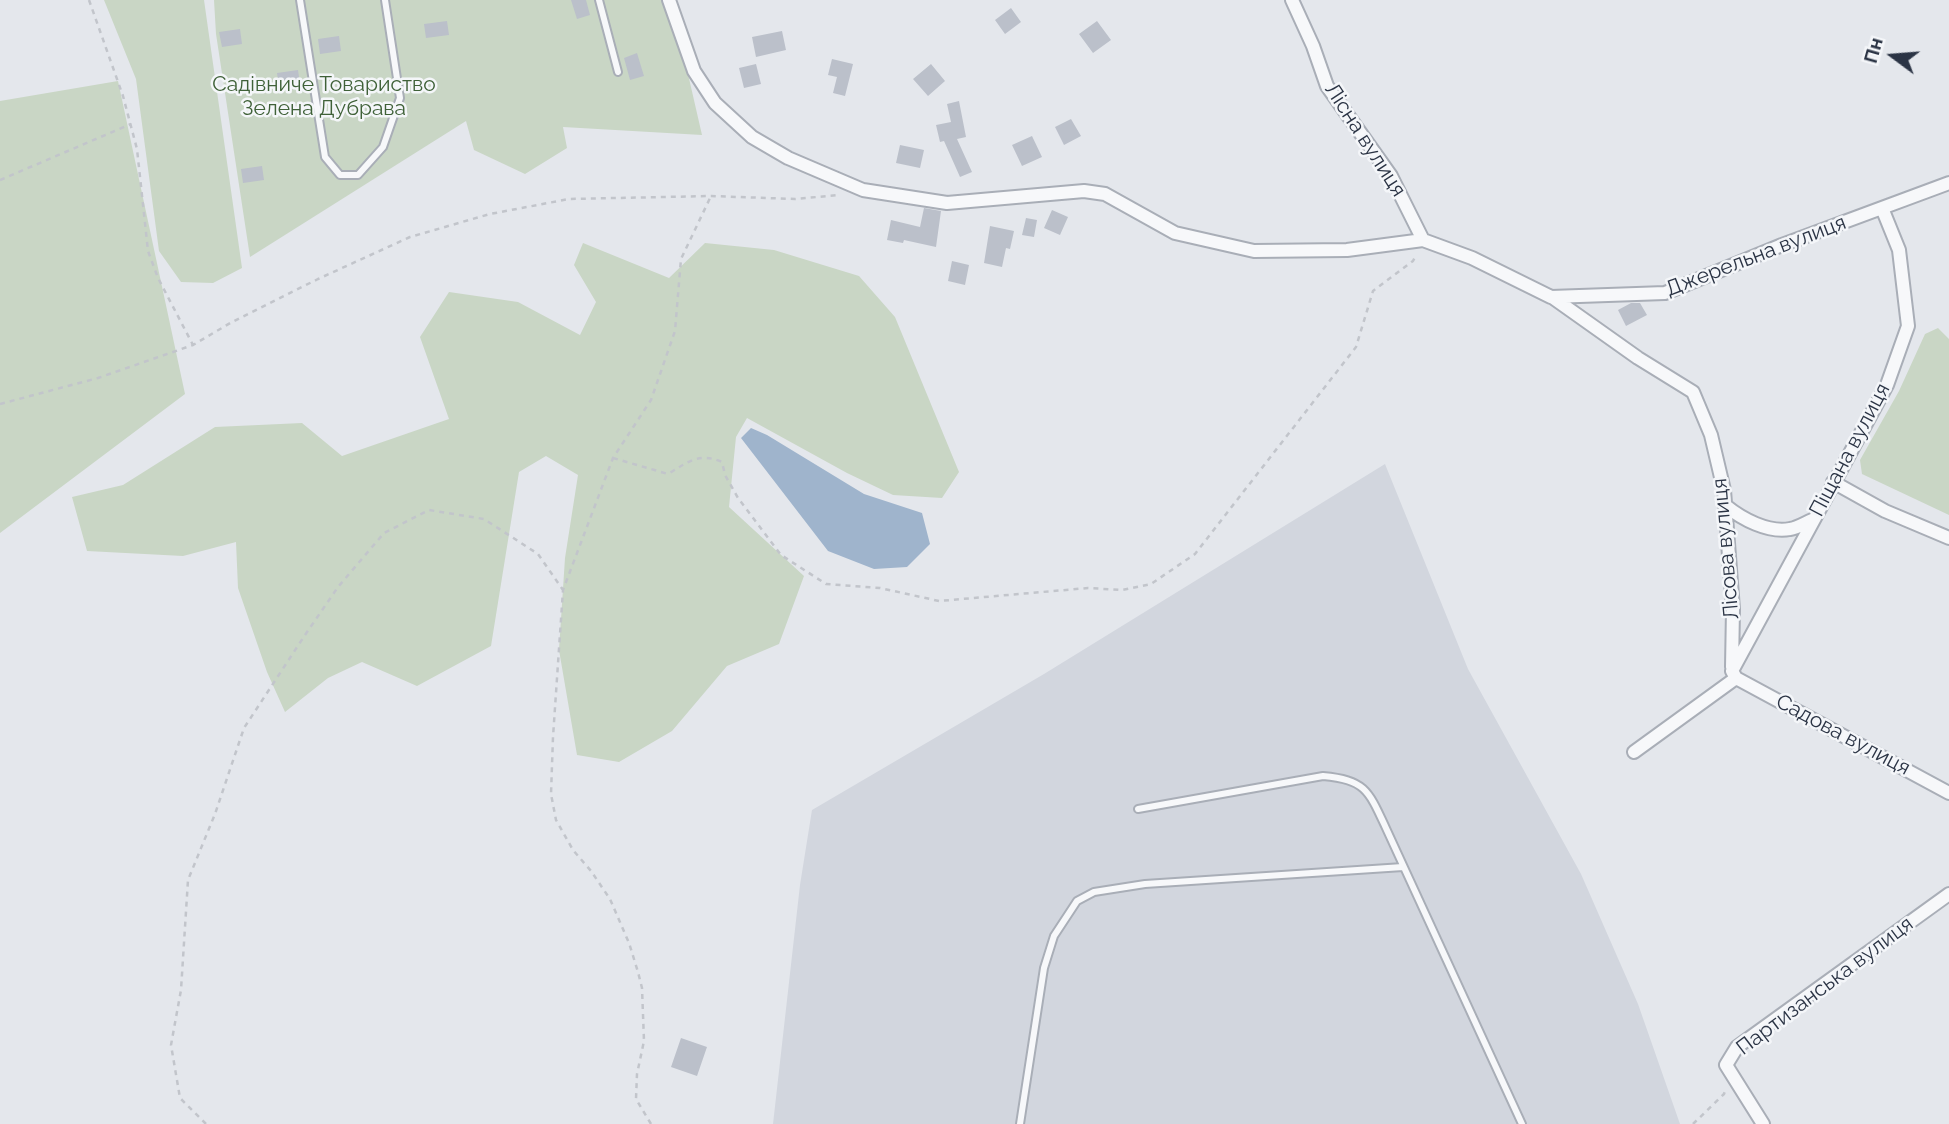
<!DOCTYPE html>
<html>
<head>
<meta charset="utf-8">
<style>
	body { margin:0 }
	#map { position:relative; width:1949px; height:1124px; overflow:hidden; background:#e4e7ec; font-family:Raleway,sans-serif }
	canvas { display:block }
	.north { position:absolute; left:1858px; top:21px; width:70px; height:70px; -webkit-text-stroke:5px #f4f6f9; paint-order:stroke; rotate:286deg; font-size:19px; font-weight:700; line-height:28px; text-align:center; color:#2b3445 }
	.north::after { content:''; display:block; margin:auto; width:24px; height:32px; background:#2b3445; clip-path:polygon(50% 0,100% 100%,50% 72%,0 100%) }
</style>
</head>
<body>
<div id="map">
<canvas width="1949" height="1124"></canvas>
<div class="north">Пн</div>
</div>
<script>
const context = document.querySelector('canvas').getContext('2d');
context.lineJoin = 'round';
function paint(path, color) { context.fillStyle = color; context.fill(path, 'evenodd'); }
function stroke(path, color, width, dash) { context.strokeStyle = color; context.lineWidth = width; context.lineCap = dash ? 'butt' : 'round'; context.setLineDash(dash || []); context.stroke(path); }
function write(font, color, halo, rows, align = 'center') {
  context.font = font + ' Raleway,sans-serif'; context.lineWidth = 5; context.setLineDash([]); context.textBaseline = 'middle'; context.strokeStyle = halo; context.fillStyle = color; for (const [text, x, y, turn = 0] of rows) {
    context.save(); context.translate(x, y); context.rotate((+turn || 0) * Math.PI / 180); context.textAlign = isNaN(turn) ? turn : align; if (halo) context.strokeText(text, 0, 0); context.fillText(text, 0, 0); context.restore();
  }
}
paint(new Path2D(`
	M1385 464 1468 669 1581 874 1638 1004 1680 1124H773L800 885 812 810 1044 674Z`), '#d2d6de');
paint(new Path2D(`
	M104 0H204L242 268 213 283 181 282 159 251 136 79Z
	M214 0H671L702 135 563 127 567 148 525 174 474 150 466 121 250 257 216 34Z
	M118 81 185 394 0 533V101Z
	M583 243 669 278 705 243 774 250 859 276 895 317 959 472 942 498 893 495 847 473 747 418 736 437 729 507 804 576 779 644 727 666 672 731 619 762 577 755 559 650 565 558 578 475 546 456 519 472 491 646 417 686 362 662 328 678 285 712 267 672 238 588 236 542 183 556 87 551 72 497 123 485 215 427 302 423 342 456 449 419 420 337 449 292 518 302 580 335 596 302 574 265Z
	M1938 328 1949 339V515L1862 474 1860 460 1899 391 1925 334Z`), '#c9d6c5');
paint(new Path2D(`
	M751 428 767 435 864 494 922 513 930 544 907 567 874 569 828 551 741 438Z`), '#9fb4cc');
paint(new Path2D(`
	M571 0H586L590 15 577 19Z
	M1011 8 1021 22 1005 34 995 20Z
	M447 21 449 35 426 38 424 24Z
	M1097 21 1111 40 1093 53 1079 34Z
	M240 29 242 44 222 47 219 32Z
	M782 31 786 50 756 57 752 37Z
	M339 36 341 51 320 54 318 39Z
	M637 53 644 76 630 80 624 58Z
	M832 59 853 64 845 96 833 93 837 77 828 75Z
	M756 64 761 84 744 88 739 68Z
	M931 64 945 81 928 96 913 79Z
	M298 70 300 84 279 87 277 73Z
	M959 101 966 137 957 139 972 172 960 177 944 141 940 142 936 125 951 122 947 104Z
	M1071 119 1081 136 1064 145 1055 127Z
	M1032 136 1042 157 1022 166 1012 145Z
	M900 145 924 150 920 168 896 163Z
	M262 166 264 180 243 183 241 169Z
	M924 208 941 211 936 247 904 240 903 243 887 240 891 220 920 227Z
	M1052 210 1068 217 1060 235 1044 228Z
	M1026 218 1037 220 1034 237 1022 235Z
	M990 226 1014 231 1010 249 1006 248 1002 267 984 263Z
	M952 261 969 265 965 285 948 281Z
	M1631 303H1640L1647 315 1626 326 1618 310Z
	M681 1038 707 1047 697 1076 671 1067Z`), '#bbc0ca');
const service = new Path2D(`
	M300 0 325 157 340 175H358L383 147 400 98 385 0
	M599 0 618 72
	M1138 809 1323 776C1364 780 1368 789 1385 826L1522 1124
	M1020 1124 1044 968 1054 936 1077 901 1094 892 1145 884 1403 867`);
const minor = new Path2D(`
	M669 0 694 71 715 103 752 137 788 158 863 190 947 203 1084 191 1105 194 1175 233 1254 251 1347 250 1423 240 1472 258 1551 297 1665 293 1782 245 1949 183
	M1292 0 1313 46 1327 86 1391 176 1423 240
	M1552 297 1638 358 1693 392 1711 435 1724 490 1733 609 1732 667
	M1833 482 1885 511 1949 538
	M1726 506C1742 519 1768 533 1790 529 1797 528 1805 523 1812 520
	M1736 678 1732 671 1887 385 1908 326 1899 250 1882 208
	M1736 678 1949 793
	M1634 752 1736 678
	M1763 1124 1726 1065 1737 1047 1949 894`);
stroke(service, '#a9aeb7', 10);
stroke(minor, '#a9aeb7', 16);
stroke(new Path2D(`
	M89 0 123 96 137 149 148 251 158 278 193 345
	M0 180 131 124
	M0 404 98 378 193 345 232 322 318 279 410 237 490 214 569 199 711 196 795 199 839 195
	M613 458 668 474C688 462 699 452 722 462L725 475 738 498 781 555 826 584 880 588 939 601 1088 588 1122 590 1151 584 1195 554 1356 347 1373 291 1413 261 1416 255
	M206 1124 180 1098 171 1045 181 990 188 880 215 814 244 728 305 635 338 587 384 533 429 510 484 519 538 554 563 590
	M651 1124 636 1099 637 1074 644 1041 642 988 638 972 629 943 610 899 591 871 573 850 556 820 551 794 553 737 563 590 613 458 651 400 675 331 681 259 711 196
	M1693 1124 1724 1094 1726 1088`), '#c2c5cb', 2.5, [5, 5]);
stroke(service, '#f7f8fa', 6);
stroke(minor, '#f7f8fa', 12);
write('21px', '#3f6138', '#f4f6f9', [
	["Садівниче Товариство",324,85],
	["Зелена Дубрава",324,109]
]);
write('21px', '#2b3445', '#f4f6f9', [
	["Лісна вулиця",1365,140,57],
	["Джерельна вулиця",1756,256,-21],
	["Піщана вулиця",1850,450,-62],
	["Лісова вулиця",1726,549,-95],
	["Садова вулиця",1843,735,28],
	["Партизанська вулиця",1825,986,-37]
]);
</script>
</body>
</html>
